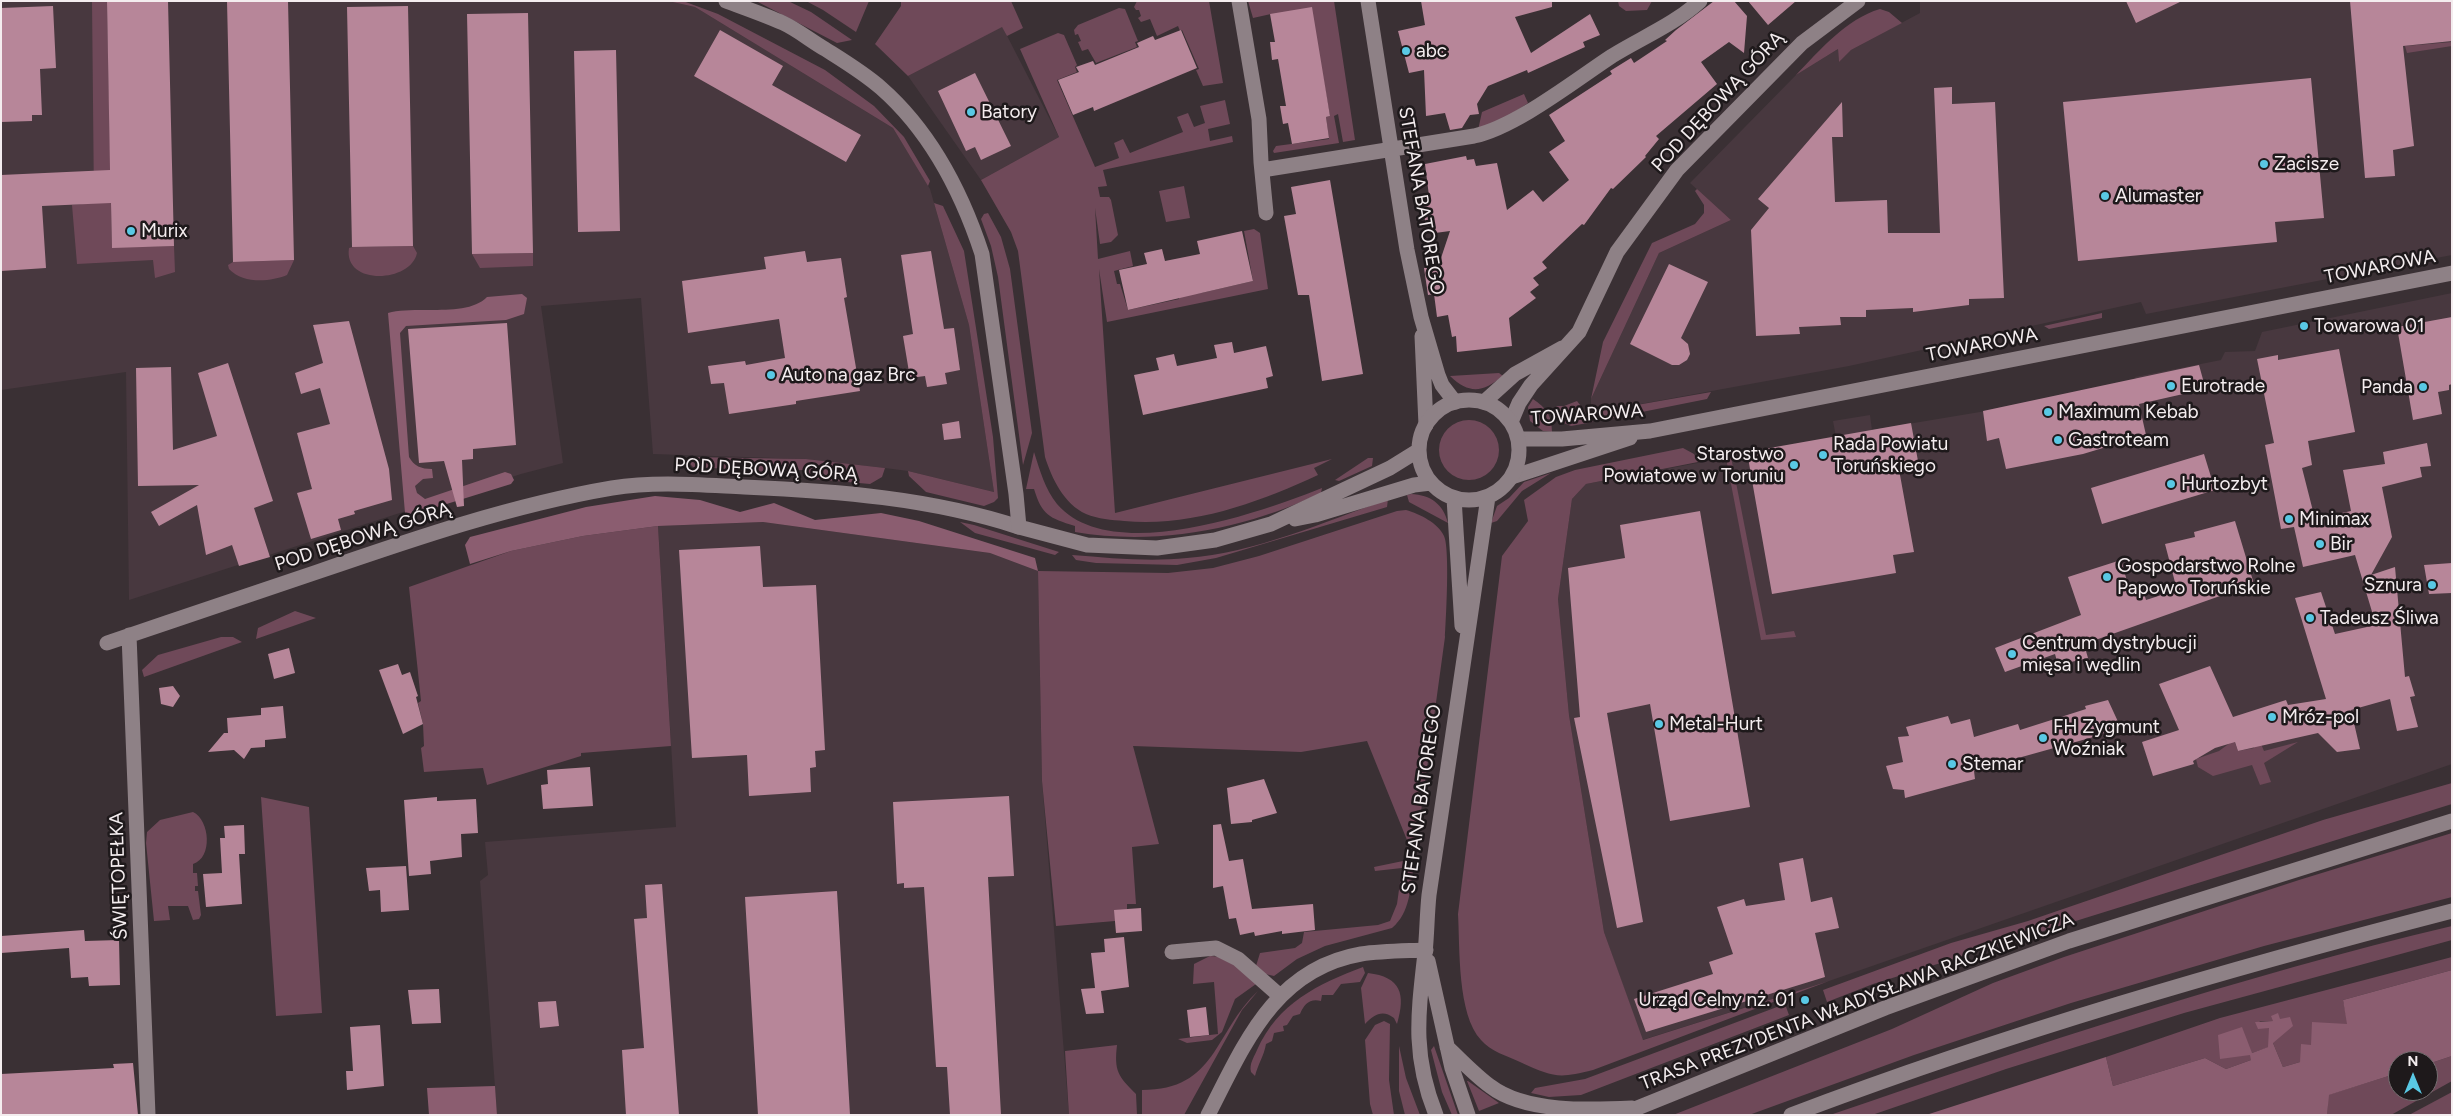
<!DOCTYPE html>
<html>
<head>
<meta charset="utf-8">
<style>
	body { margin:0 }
	#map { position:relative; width:2453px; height:1116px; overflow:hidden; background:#3a3034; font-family:Figtree,sans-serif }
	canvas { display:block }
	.frame { position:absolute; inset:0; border:2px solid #f4edef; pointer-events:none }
	.north { position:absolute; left:2388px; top:1051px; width:50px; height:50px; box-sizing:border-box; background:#1e191b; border:1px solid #746e70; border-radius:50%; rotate:0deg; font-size:14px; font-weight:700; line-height:20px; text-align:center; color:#f4edef }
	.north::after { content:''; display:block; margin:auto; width:18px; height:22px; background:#59c8e4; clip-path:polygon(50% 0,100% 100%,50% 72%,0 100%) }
</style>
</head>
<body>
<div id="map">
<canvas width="2453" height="1116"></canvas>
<div class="frame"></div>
<div class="north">N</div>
</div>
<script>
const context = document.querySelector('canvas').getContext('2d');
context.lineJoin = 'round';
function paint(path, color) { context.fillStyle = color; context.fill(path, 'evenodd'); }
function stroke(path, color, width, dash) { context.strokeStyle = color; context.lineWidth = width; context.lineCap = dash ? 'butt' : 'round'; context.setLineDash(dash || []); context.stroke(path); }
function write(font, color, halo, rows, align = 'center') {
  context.font = font + ' Figtree,sans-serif'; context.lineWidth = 5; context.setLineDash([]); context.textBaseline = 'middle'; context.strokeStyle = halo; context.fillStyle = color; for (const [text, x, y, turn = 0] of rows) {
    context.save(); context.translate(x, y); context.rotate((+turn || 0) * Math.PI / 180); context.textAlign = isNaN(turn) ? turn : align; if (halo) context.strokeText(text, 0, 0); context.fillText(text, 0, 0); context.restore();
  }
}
paint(new Path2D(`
	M1 1H668L695 7 893 128 930 189 969 325 994 492 908 471 885 468 806 459 653 454 641 298 541 306 563 463 521 474 129 600 126 372 1 390Z
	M1920 1H2452V255L2146 314 2141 302 1849 366 1591 413V399L1659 253 1731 220 1690 183 1796 75 1838 49 1839 62 1851 50 1920 13Z
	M1002 26 1059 137 981 180 908 76Z
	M2452 293V764L1829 981 1642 1040 1604 932 1569 715 1558 599 1572 499 1586 484 1836 437 1833 421 1870 415 1872 430 1980 412 2136 379 2135 377 2221 360 2225 352 2255 351 2262 332Z
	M763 522 990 553 1038 571 1042 781 1069 1115H497L480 881 488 875 485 842 676 827 658 526Z`), '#48383f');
paint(new Path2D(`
	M92 1H107L112 247 174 246 175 272 155 278 153 260 77 264 72 205 94 203Z
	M668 1H683L718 14 825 70 874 106 904 137 930 181 928 186 893 128 695 7Z
	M756 1H788L811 12 852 40 837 43Z
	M806 1H869L856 32 823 10Z
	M901 1H1011L1023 28 1007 36 1002 27 908 76 875 44 901 6Z
	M1137 1H1209L1223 83 1203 86 1196 70 1199 69 1182 30 1180 31 1178 26 1157 36 1150 19 1141 22 1138 18 1141 16 1139 10H1136L1134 7Z
	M1248 1H1334L1355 140 1343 142 1338 114 1334 116 1339 143 1274 153 1273 151 1276 146 1329 139 1326 117 1330 116 1322 72 1271 14 1253 18Z
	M1618 1H1652L1647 10 1626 11 1619 6Z
	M1119 8 1125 9 1138 41 1135 42 1137 47 1096 63 1088 49 1082 51 1078 42 1081 41 1078 34 1075 35 1074 30 1078 25Z
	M1880 9 1889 12 1902 23 1851 50 1839 62 1838 49 1796 75C1820 50 1846 19 1880 9Z
	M1058 33 1064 35 1077 65 1075 67 1077 72 1057 80 1095 167 1119 158 1114 143 1123 139 1130 153 1183 132 1177 117 1188 113 1194 127 1205 123 1200 106 1225 100 1230 124 1208 129 1210 141 1232 136 1233 142 1103 170 1107 186 1098 187 1100 197H1109L1111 200 1118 235 1111 242 1100 244 1095 208 1098 259 1130 251 1133 266 1114 271 1117 284H1120L1128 310 1179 299V295L1201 293 1253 281 1244 231 1254 229 1260 233 1268 289 1107 322 1099 269 1115 513 1332 459 1314 468 1318 475C1257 503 1193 527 1124 521 1112 520 1098 519 1086 514 1064 504 1052 479 1045 457L1018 251 1011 232 981 180 1059 137 1020 49Z
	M2452 42V46L2407 53 2405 46Z
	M1524 94 1528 103 1497 124 1478 130 1482 112Z
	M1184 186 1190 218 1166 222 1159 191Z
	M1697 189 1731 220 1659 253 1591 399 1603 342 1652 243 1695 224 1704 213V205L1695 191Z
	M934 203 943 206 964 251 993 437 998 498 994 502 984 506 926 492 909 476 908 471 994 492 969 325Z
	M988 213 1001 237 1010 269 1032 433 1023 465 998 277 991 246 981 219 984 214Z
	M413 246 417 253C411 283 343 286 349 248L353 247Z
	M533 253V266L480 268 472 254Z
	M294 260 287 275C270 282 243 284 229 269L228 265 233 262Z
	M2102 313V318L2049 329 2044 326Z
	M1499 373 1503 376C1483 392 1470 395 1450 376Z
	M1711 392 1707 399 1602 420 1591 413Z
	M1533 399C1546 408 1552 415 1552 432L1543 431 1530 421 1528 407Z
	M1577 401 1593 422 1571 426 1561 422 1554 409 1557 406H1564Z
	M1439 450a30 30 0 1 1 60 0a30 30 0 1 1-60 0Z
	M1683 448 1694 454 1698 462 1586 484 1572 499 1558 599 1569 715 1604 932 1643 1040 1829 981 1593 1070C1558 1079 1553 1077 1520 1062 1507 1056 1490 1051 1481 1040 1457 1014 1460 948 1458 914L1502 556 1528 521 1524 500 1556 477 1575 470Z
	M1034 452C1040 471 1045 489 1057 504 1110 566 1259 513 1322 488L1321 493C1246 529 1157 546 1075 532V526C1049 518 1042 515 1034 489H1026Z
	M688 457 806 459 885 468 882 477 870 484 814 479 804 470 751 472 750 476H736L729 469 693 467 688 462Z
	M1731 457 1766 635 1794 631 1796 637 1761 640 1726 458Z
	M1368 458H1373L1372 466 1339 481 1335 480Z
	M1551 473 1522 491 1497 521 1491 523 1497 506 1509 498 1524 482Z
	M1411 494C1431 495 1443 504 1448 523L1409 502 1407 495Z
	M1388 499 1387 507 1216 558 1177 565 1096 563 1076 560 1072 555C1111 558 1148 562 1187 558 1254 553 1325 522 1388 499Z
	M1406 510C1420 514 1438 523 1444 536 1450 549 1446 619 1445 637L1416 848 1407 840 1367 741 1301 752 1133 746 1159 844 1132 847 1136 904H1127V909L1115 921 1056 926 1042 781 1038 571 1168 573 1213 568 1259 556 1397 511Z
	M960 522 974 525 1059 552 1055 555 975 533Z
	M658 526 671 746 581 753V756L487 785 483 768 424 772 421 748 424 746 423 724 418 703 421 701 409 587 511 551 583 536Z
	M295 611 316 618 256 639 258 628Z
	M221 637H233L242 642 144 677 142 670 158 655Z
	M2258 737 2264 751 2298 742 2264 763 2271 782 2260 785 2252 765 2213 776 2198 767 2196 759 2219 751 2234 740 2238 751 2254 748 2252 739Z
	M2452 783V804L1873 984 1827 1002 1823 990 1951 943 2028 921 2323 820Z
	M261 797 309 807 322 1013 276 1016Z
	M193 812C210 820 213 858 193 864V873H197L198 886H195V891H198L201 915 199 919 193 920 188 906H168L170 920 154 921 146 843 147 832 160 820Z
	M2452 833V897L2264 946 2071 1003 1914 1055 1749 1115H1673L1892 1029 1993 983 2064 957 2299 880Z
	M1403 861 1414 865C1410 887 1411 912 1392 928L1325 946 1297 959 1274 976 1261 973 1256 966 1260 953 1295 948 1302 943 1304 932 1378 925 1390 921 1397 904 1402 868 1375 871 1374 867Z
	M2452 926V940L2184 1013 2006 1069 1872 1115H1830C2035 1045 2241 976 2452 926Z
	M1210 956C1231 956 1241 970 1256 984L1235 999 1222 1032 1212 1040 1187 1043 1178 1039 1218 1034 1214 982 1193 984 1194 964Z
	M2452 957V970L2343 1000 2348 1024 2311 1045 2300 1062 2283 1067 2273 1043V1021H2259L2269 1028V1047L2252 1053 2251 1060 2226 1069 2205 1058 2113 1086 2106 1057 2220 1018Z
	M1363 967 1365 973 1360 982 1341 984 1333 995H1322L1321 1001C1310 998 1304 1004 1300 1014L1293 1016 1287 1025 1283 1026 1284 1031 1274 1033 1272 1041 1266 1044C1264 1056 1258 1064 1255 1076L1251 1072C1249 1064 1254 1057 1257 1050 1278 1003 1318 984 1363 967Z
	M1368 973C1401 977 1406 994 1397 1024L1394 1018C1382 1009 1374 1015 1365 1024L1361 988Z
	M1258 991 1242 1010 1184 1115H1142V1090C1217 1090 1214 1032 1258 991Z
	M1785 1004 1789 1015 1581 1095 1549 1097 1531 1093 1535 1088 1585 1079Z
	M1384 1021 1390 1024 1389 1080 1394 1115H1373L1370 1104 1365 1040 1375 1025Z
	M1117 1045C1114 1071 1118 1076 1136 1094L1137 1115H1069L1065 1051Z
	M1399 1046 1406 1078 1420 1115H1405L1399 1091Z
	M1434 1046 1458 1115H1452L1442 1092 1431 1050Z
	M2452 1056V1081L2391 1115H2327L2328 1095 2398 1073V1091H2428V1064Z
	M1467 1081H1468L1499 1103 1479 1111Z
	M2452 1092V1115H2409Z`), '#6f4959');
paint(new Path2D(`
	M522 294 527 298 524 314 506 320 406 326 400 333 409 457C414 466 421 469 432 469L433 478 423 479 415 486 417 493 425 499 505 472 511 474 514 480 511 484 408 516 405 513 388 313C415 305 467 318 487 297Z
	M655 496 700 500 740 512 774 503 815 520 881 513 919 521 1035 558 1038 571 990 553 763 522 658 526 583 536 511 551 470 564 465 545 470 537 586 507Z
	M2452 970V1056L2428 1064V1061H2398V1073L2329 1095 2327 1115H1926L2106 1057 2113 1086 2205 1058 2226 1069 2251 1060 2250 1055 2220 1059 2218 1035 2242 1027 2252 1053 2268 1047 2269 1028 2258 1029 2255 1022 2273 1021 2271 1016 2278 1013 2280 1019 2290 1017 2293 1026 2273 1043 2283 1067 2300 1062 2301 1044 2311 1045 2312 1022 2347 1024 2343 1000Z
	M495 1086 497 1115H429L427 1088Z`), '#8b5d70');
paint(new Path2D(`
	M107 1H168L174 246 112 248 111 203 42 206 46 268 1 271V175L110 170Z
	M227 1H288L294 260 233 262Z
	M1421 1H1552V7L1515 17 1531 53 1590 14 1600 35 1583 42 1585 47 1528 73 1527 70 1488 86 1477 104 1479 114 1470 115 1462 128 1450 130 1445 113 1426 116 1424 70 1409 73 1398 31 1425 25Z
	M1714 1H1734L1747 16 1744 53 1729 42 1701 62 1717 84 1656 136 1659 139 1645 156 1646 157 1613 189 1611 188 1584 225 1582 224 1542 262 1547 268 1533 278 1539 285 1530 292 1536 298 1509 318 1512 346 1457 352 1456 336 1452 337 1448 315 1437 317 1434 294 1428 295 1424 268 1438 267 1450 231 1435 233 1434 225 1426 226 1421 198 1429 196 1425 164 1466 156 1467 160 1474 159 1476 166 1497 163 1507 210 1533 190 1543 202 1569 180 1549 152 1565 141 1549 115 1612 74 1610 71 1631 58 1634 63 1667 41 1665 40 1676 30Z
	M1748 1H1796L1768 25Z
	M2126 1H2182L2136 23Z
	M2350 1H2452V41L2403 46 2414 146 2393 150 2395 176 2365 178Z
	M53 6 56 68 40 69 42 115H32V121L1 122V8Z
	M408 6 413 246 352 247 347 7Z
	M1312 7 1330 116 1326 117 1329 138 1292 144 1288 123 1283 124 1280 106H1286L1278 59 1272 60 1270 42H1275L1270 14Z
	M528 13 533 253 472 254 467 14Z
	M720 30 783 66 772 85 861 135 846 162 694 76Z
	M1181 30 1197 68 1094 111 1093 107 1073 115 1058 80 1079 72 1076 67 1093 61 1095 65 1139 47 1137 43 1153 36 1155 40Z
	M616 50 620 231 578 232 574 51Z
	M975 73 1011 146 981 160 975 147 966 151 938 91Z
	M2311 78 2324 218 2275 222 2277 242 2078 261 2063 102Z
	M1952 87V104L1995 102 2004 298 1969 299V305L1913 312V308L1866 310V317H1840L1841 325 1799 327 1800 334 1756 336 1751 230 1769 208 1758 199 1842 102 1843 137H1832L1835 202 1887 200 1888 233H1940L1934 88Z
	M1330 180 1363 374 1322 381 1309 295H1298L1284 216 1296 214 1291 187Z
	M1242 231 1253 281 1128 310 1119 270 1147 264 1144 253 1162 249 1165 261 1200 254 1197 241Z
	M805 251 807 262 841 258 847 297 844 298 860 391 796 401V404L729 414 724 383 711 384 708 366 745 361 746 365 785 358 779 319 688 333 682 281 766 269 764 257Z
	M931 251 944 329 954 328 960 370 945 373 947 384 927 387 925 376 910 378 903 336 913 334 901 255Z
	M1669 264 1708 282 1681 338 1688 344 1690 354 1687 360 1679 365H1672L1630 344Z
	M2452 317V384L2449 385V390L2438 392 2442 414 2413 420 2397 327Z
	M349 321 389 469 392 500 354 511 355 514 338 519 341 530 311 539 297 493 312 489 297 433 330 424 320 388 301 394 295 373 323 363 313 325Z
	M507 323 516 445 473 449V459L462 460 464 506 457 507 444 461 419 463 408 329Z
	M1232 342 1234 353 1266 346 1273 376 1266 378 1268 388 1143 415 1134 375 1159 370 1156 358 1174 354 1177 366 1217 358 1214 345Z
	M2339 349 2355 432 2308 441 2312 465 2302 468 2315 519 2351 511 2343 470 2385 464 2383 452 2427 443 2431 466 2420 467 2422 477 2382 487 2392 537 2371 575 2395 567 2405 677 2409 676 2415 696 2410 697 2418 727 2397 731 2390 699 2351 710 2360 749 2337 752 2318 733 2238 751 2235 742 2215 748 2193 761 2194 764 2153 776 2142 742 2179 730 2159 684 2210 666 2233 717 2286 700 2288 705 2326 699 2295 598 2321 592 2335 634 2376 625 2355 555 2303 567 2294 527 2281 529 2265 445 2274 443 2257 359 2278 355V360Z
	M228 363 273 501 254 508 270 557 239 566 232 545 206 555 197 505 159 526 151 512 199 485 138 486 136 368 171 367 173 450 217 436 198 373Z
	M2199 365 2204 383 2199 384 2201 390 2139 404 2146 435 2083 454 2006 469 1999 438 1987 441 1983 411Z
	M959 421 961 438 944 440 942 424Z
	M1911 423 1918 461 1898 464 1914 552 1893 555 1896 573 1772 594 1747 452Z
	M2204 454 2215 490 2102 524 2091 488Z
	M1700 511 1750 807 1670 821 1650 704 1607 713 1643 922 1617 928 1574 718 1580 717 1568 568 1625 558 1620 525Z
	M2235 521 2254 584 2084 644 2088 658 2058 665 2055 654 2005 672 1995 648 2081 615 2068 577 2121 560 2131 595 2143 590 2146 600 2177 590 2165 544 2195 537 2194 532Z
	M760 546 763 587 816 585 825 750 815 751 816 767 810 768 811 792 749 796 747 755 692 758 679 550Z
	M2452 563V593L2429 594 2424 565Z
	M289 648 295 673 274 679 268 654Z
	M398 664 402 675 410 672 418 696 416 697 423 724 403 734 379 670Z
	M173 686 180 696 173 707 161 704 159 688Z
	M2108 700 2120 726 2097 736 2011 760 2010 758 1974 771 1975 779 1905 798 1904 790 1893 789 1886 766 1903 762 1898 737 1909 736 1906 727 1948 716 1951 724 1970 719 1974 737 2018 724 2020 730 2086 709 2085 706Z
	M283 706 286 738 265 740V747L251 748 244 759 234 750 208 752 224 733H228L227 718 261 715V708Z
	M590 767 593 806 543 809 541 785 548 784 547 770Z
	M1264 779 1277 813 1252 820V822L1231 824 1227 788Z
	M1009 796 1014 876 988 877 1001 1115H950L947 1067H936L924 887 904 888V883L897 884 893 802Z
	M437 797V801L476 799 478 833 461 834 462 857 430 861 431 874 409 876 404 800Z
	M1221 824 1229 861 1243 859 1252 909 1313 904 1315 930 1282 934V931L1255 936 1254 932 1240 935 1236 918 1229 919 1223 886 1213 888V825Z
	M244 825 245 854H239L242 904 206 907 203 874 222 873 220 838H225L224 826Z
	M1803 858 1811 902 1832 897 1839 928 1815 933 1825 977 1646 1032 1634 999 1713 974 1709 962 1733 954 1717 907 1744 899 1746 906 1785 900 1779 863Z
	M406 866 409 910 381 912 380 890 369 891 366 868Z
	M662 884 679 1115H626L622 1050 644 1048 634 919 647 918 645 885Z
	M837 891 850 1115H758L745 897Z
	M1141 908 1142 931 1116 933 1114 910Z
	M84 930 85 941 119 940 120 985 89 986 88 977 71 978 69 948 1 953V936Z
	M1124 937 1129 987 1101 991 1104 1013 1086 1014 1081 989 1095 988 1091 953 1105 952 1104 939Z
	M439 989 441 1023 412 1024 408 990Z
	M556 1001 559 1026 540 1028 538 1002Z
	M1206 1007 1209 1035 1190 1037 1187 1010Z
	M380 1025 384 1086 347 1090 346 1071H353L350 1027Z
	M133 1063 138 1115H1V1074L114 1068 113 1064Z`), '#b78699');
stroke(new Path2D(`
	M1239 1 1259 119 1261 162 1266 213
	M1368 1 1407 250 1421 317 1438 375 1442 385 1455 402
	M1262 170 1474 136C1516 127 1574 81 1612 56 1641 38 1675 24 1700 1
	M1422 336 1426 425
	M1484 402 1515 374 1562 348
	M1511 422 1519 403 1531 385 1579 332 1617 252 1677 170 1802 43 1858 1
	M1519 439H1562L1650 431 2452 273
	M1512 477 1630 438
	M129 635 148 1115
	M107 643C177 619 248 596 317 572 413 539 512 505 612 488 655 481 701 485 744 487 837 491 930 498 1019 527
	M1172 952 1216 948 1238 959 1280 996
	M1208 1115C1244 1045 1274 969 1361 954 1382 951 1404 951 1426 950`), '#8e8186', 15);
stroke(new Path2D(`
	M726 1C745 8 765 15 783 23 798 30 811 41 825 49 844 61 864 73 881 88 930 131 962 193 982 254L1016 494 1019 527 1087 545 1157 548 1215 540 1271 524 1390 468 1419 450
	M1419 450a50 50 0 1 1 100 0a50 50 0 1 1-100 0Z
	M1454 498 1462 626
	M1295 519 1315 515 1414 485 1431 483
	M1428 961 1452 1068 1468 1115
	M1447 1047C1461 1060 1475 1075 1490 1086 1525 1113 1590 1110 1632 1108
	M1436 1115C1412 1055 1418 1015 1425 953 1427 934 1427 914 1429 895L1488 497
	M1620 1115 1885 1008 2069 941 2452 821
	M1791 1115C2007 1033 2228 969 2452 911`), '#8e8186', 15);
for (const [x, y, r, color] of [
	[1406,51,5,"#59c8e4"],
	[971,112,5,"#59c8e4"],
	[2264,164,5,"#59c8e4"],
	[2105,196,5,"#59c8e4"],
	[131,231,5,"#59c8e4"],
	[2304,326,5,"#59c8e4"],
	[771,375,5,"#59c8e4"],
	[2171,386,5,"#59c8e4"],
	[2423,387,5,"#59c8e4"],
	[2048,412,5,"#59c8e4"],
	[2058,440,5,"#59c8e4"],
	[1823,455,5,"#59c8e4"],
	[1794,465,5,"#59c8e4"],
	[2171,484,5,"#59c8e4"],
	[2289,519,5,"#59c8e4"],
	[2320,544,5,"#59c8e4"],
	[2107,577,5,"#59c8e4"],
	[2432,585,5,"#59c8e4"],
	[2310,618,5,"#59c8e4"],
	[2012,654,5,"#59c8e4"],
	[2272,717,5,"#59c8e4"],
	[1659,724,5,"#59c8e4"],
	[2043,738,5,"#59c8e4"],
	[1952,764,5,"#59c8e4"],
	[1805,1000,5,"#59c8e4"]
]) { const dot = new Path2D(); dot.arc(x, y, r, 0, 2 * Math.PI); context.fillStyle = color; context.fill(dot); stroke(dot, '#1e191b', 2); }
write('19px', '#f4edef', '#1e191b', [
	["abc",1416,51],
	["Batory",981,112],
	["Zacisze",2274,164],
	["Alumaster",2115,196],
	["Murix",141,231],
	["Towarowa 01",2314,326],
	["Auto na gaz Brc",781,375],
	["Eurotrade",2181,386],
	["Panda",2413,387,"right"],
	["Maximum Kebab",2058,412],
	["Gastroteam",2068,440],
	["Rada Powiatu",1833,444],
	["Toruńskiego",1833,466],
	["Starostwo",1784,454,"right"],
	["Powiatowe w Toruniu",1784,476,"right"],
	["Hurtozbyt",2181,484],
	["Minimax",2299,519],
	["Bir",2330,544],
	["Gospodarstwo Rolne",2117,566],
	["Papowo Toruńskie",2117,588],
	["Sznura",2422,585,"right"],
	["Tadeusz Śliwa",2320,618],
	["Centrum dystrybucji",2022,643],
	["mięsa i wędlin",2022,665],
	["Mróz-pol",2282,717],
	["Metal-Hurt",1669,724],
	["FH Zygmunt",2053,727],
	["Woźniak",2053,749],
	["Stemar",1962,764],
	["Urząd Celny nż. 01",1795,1000,"right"]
], 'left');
write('19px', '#f4edef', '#1e191b', [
	["POD DĘBOWĄ GÓRĄ",1718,102,-47],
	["STEFANA BATOREGO",1421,201,80],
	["TOWAROWA",2380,267,-11],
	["TOWAROWA",1982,345,-11],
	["TOWAROWA",1587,415,-4],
	["POD DĘBOWĄ GÓRĄ",766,470,3],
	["POD DĘBOWĄ GÓRĄ",363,537,-18],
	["STEFANA BATOREGO",1422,799,-82],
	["ŚWIĘTOPEŁKA",119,876,-92],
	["TRASA PREZYDENTA WŁADYSŁAWA RACZKIEWICZA",1857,1002,-21]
]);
</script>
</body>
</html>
